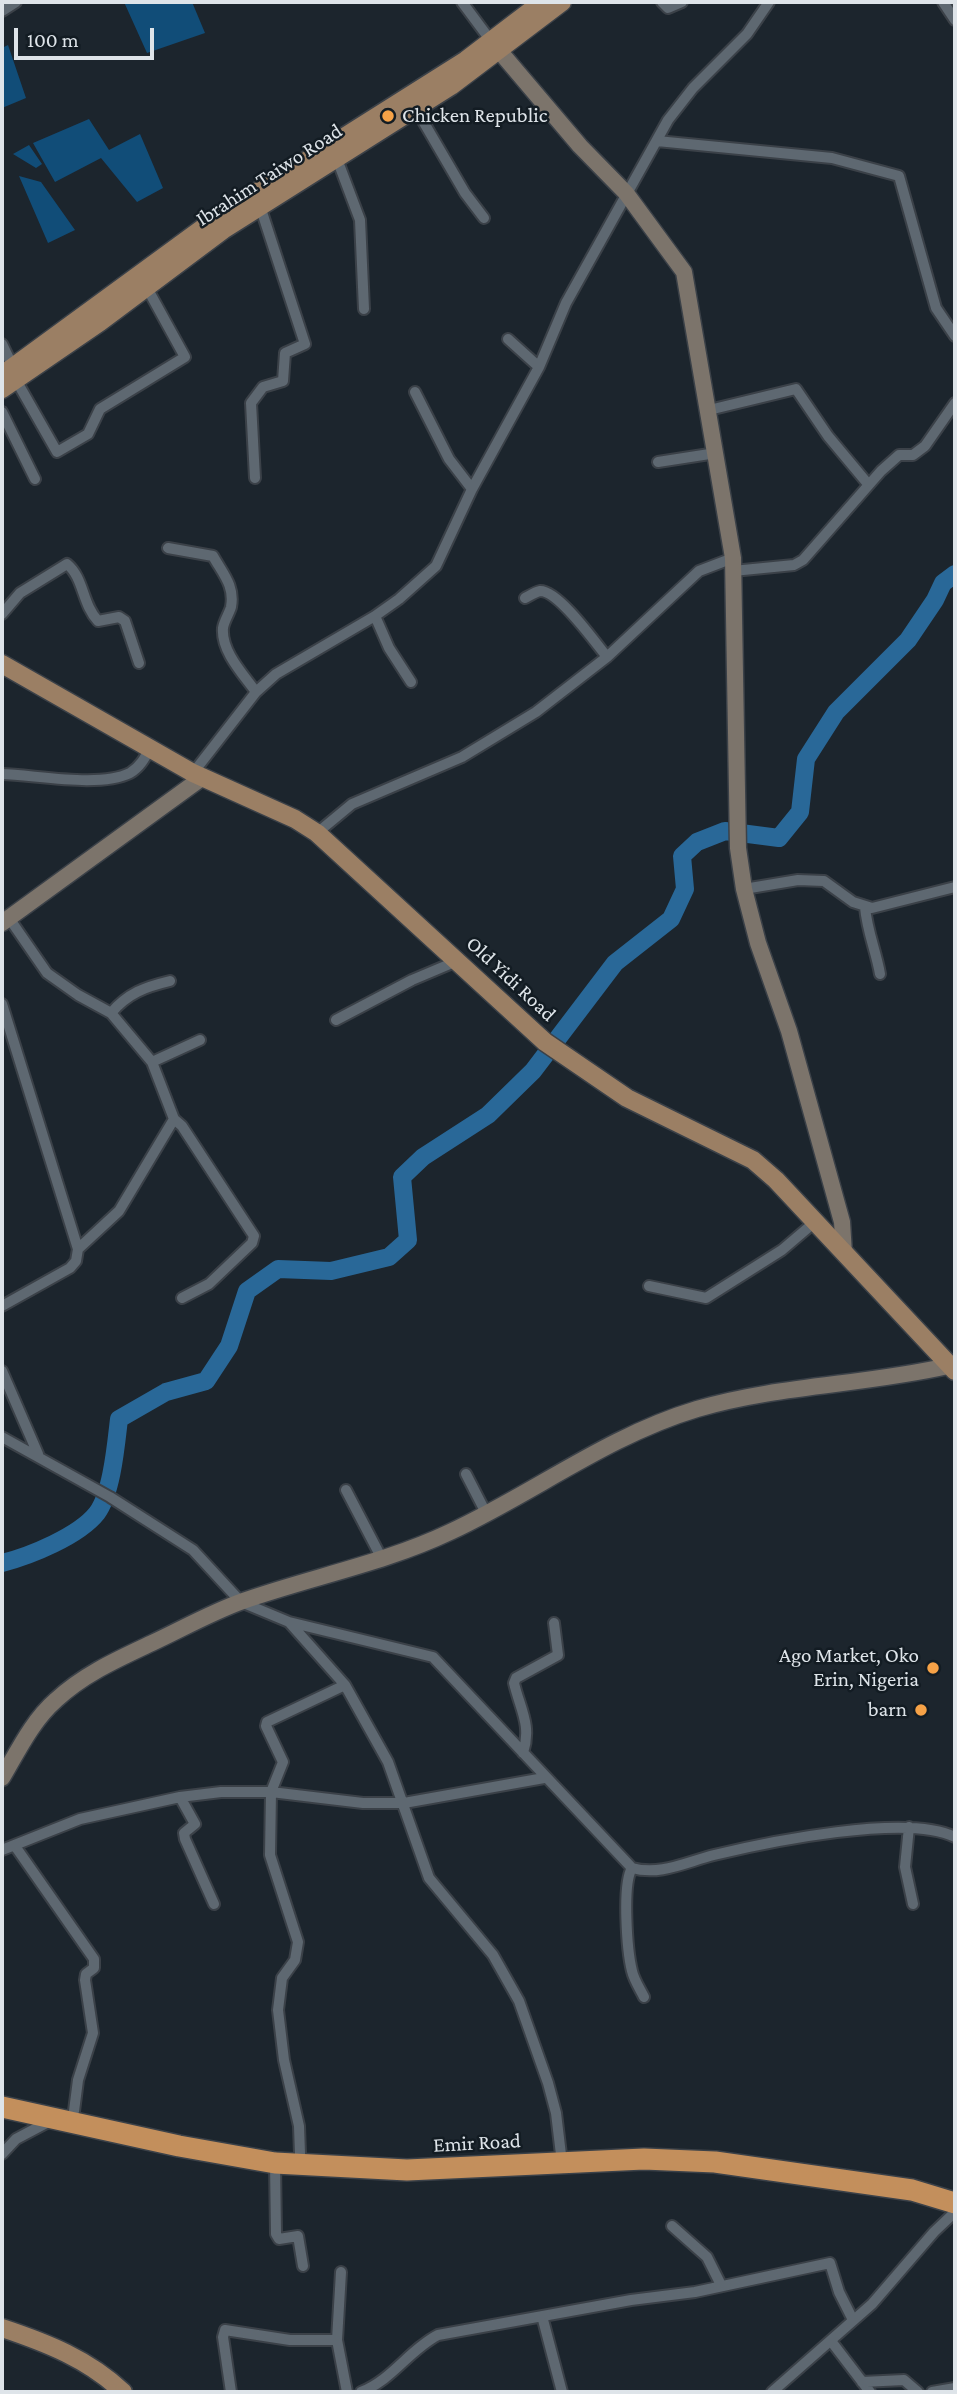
<!DOCTYPE html>
<html>
<head>
<meta charset="utf-8">
<style>
	body { margin:0 }
	#map { position:relative; width:957px; height:2394px; overflow:hidden; background:#1c252d; font-family:"Crimson Pro",serif }
	canvas { display:block }
	.frame { position:absolute; inset:0; border:4px solid #dee4e9; pointer-events:none }
	.scale { position:absolute; left:14px; top:28px; width:140px; height:32px; box-sizing:border-box; border:4px solid #dee4e9; border-top:0; padding-left:9px; font-size:21px; line-height:24px; white-space:nowrap; color:#dee4e9; -webkit-text-stroke:5px #131c23; paint-order:stroke }
</style>
</head>
<body>
<div id="map">
<canvas width="957" height="2394"></canvas>
<div class="frame"></div>
<div class="scale">100 m</div>
</div>
<script>
const context = document.querySelector('canvas').getContext('2d');
context.lineJoin = 'round';
function paint(path, color) { context.fillStyle = color; context.fill(path, 'evenodd'); }
function stroke(path, color, width, dash) { context.strokeStyle = color; context.lineWidth = width; context.lineCap = dash ? 'butt' : 'round'; context.setLineDash(dash || []); context.stroke(path); }
function write(font, color, halo, rows, align = 'center') {
  context.font = font + ' "Crimson Pro",serif'; context.lineWidth = 5; context.setLineDash([]); context.textBaseline = 'middle'; context.strokeStyle = halo; context.fillStyle = color; for (const [text, x, y, turn = 0] of rows) {
    context.save(); context.translate(x, y); context.rotate((+turn || 0) * Math.PI / 180); context.textAlign = isNaN(turn) ? turn : align; if (halo) context.strokeText(text, 0, 0); context.fillText(text, 0, 0); context.restore();
  }
}
paint(new Path2D(`
	M124 2H192L205 33 147 53Z
	M8 45 26 98 2 108V48Z
	M89 119 109 150 140 134 163 188 137 202 101 158 55 182 33 143Z
	M29 145 42 164 36 168 13 154Z
	M19 176 41 182 75 230 48 243Z`), '#114d78');
stroke(new Path2D(`
	M2 1563C30 1556 79 1536 97 1513 112 1493 116 1444 119 1419L166 1392 206 1381 229 1346 247 1291 278 1269 331 1271 389 1257 408 1240 402 1177 423 1157 488 1115 533 1071 615 963 671 919 685 889 682 856 697 842 725 831 779 838 800 812 806 759 836 712 908 640 935 600 943 583 955 574`), '#296898', 18);
const street = new Path2D(`
	M462 2 491 41
	M662 2 668 8 682 2
	M943 2 955 20
	M2 11 16 2
	M416 109 465 193 484 218
	M657 141 832 158 899 176 936 308 955 336
	M337 159 360 220 364 309
	M508 339 539 367
	M2 344 13 367
	M16 380 57 452 88 434 100 409 185 357 146 286
	M415 392 449 459 472 489
	M709 410 796 389 828 436 868 484
	M2 412 35 479
	M658 462 716 453
	M255 478 251 403 263 387 283 381 285 353 305 344 260 206
	M168 548 213 556C223 574 235 586 231 607 229 614 224 621 223 628 221 651 243 674 256 692
	M733 571 794 565 803 560 881 471 899 455H913L925 446 955 403
	M525 598C529 596 535 592 540 591 558 590 595 642 607 657
	M2 614 20 593 67 564C84 578 82 604 98 621L119 617 125 621 139 663
	M375 616 389 648 411 682
	M193 773 256 692 276 674 375 616 399 599 436 566 472 489 539 367 566 303 668 120 693 88 747 34 769 2
	M2 774C36 775 100 788 130 773 140 767 145 758 150 748
	M317 833 352 804 462 757 536 712 607 657 699 571 733 558
	M744 889 798 880 824 881 853 902 872 908 955 887
	M865 907C867 931 876 951 880 974
	M9 918 47 973 78 995 111 1013 152 1062 174 1119 182 1126 254 1236 252 1243 209 1284 182 1298
	M2 1004 78 1249 76 1261 70 1268 2 1306
	M111 1013C128 993 145 987 170 981
	M336 1020 412 980 457 961
	M152 1062 200 1040
	M78 1249 119 1211 174 1119
	M649 1286 706 1298 782 1250 816 1221
	M2 1371 38 1454
	M2 1437 110 1497 193 1550 241 1602 289 1622 345 1685 388 1762 429 1878 493 1955 519 2001 548 2083 556 2113 562 2163
	M466 1474 486 1513
	M346 1490 381 1557
	M289 1622 433 1657 632 1868C660 1876 686 1862 714 1855 768 1842 907 1813 955 1837
	M523 1753C532 1725 520 1709 514 1683L516 1678 558 1655 554 1623
	M180 1797 195 1824 184 1833 185 1839 214 1904
	M909 1827 905 1867 913 1904
	M15 1846 94 1959V1968L86 1974 85 1980 93 2033 78 2080 74 2111
	M2 1850 80 1819 180 1797 221 1792H271L363 1803H404L544 1778
	M632 1868C622 1884 627 1951 632 1971 634 1980 640 1989 644 1997
	M2 2154 16 2139 50 2121
	M300 2154 299 2126 284 2060 278 2010 282 1978 295 1960 298 1942 270 1855 271 1792 283 1762 266 1726 267 1722 345 1685
	M275 2163 276 2234 279 2239 298 2236 303 2266
	M672 2226 707 2257 721 2285
	M341 2272 337 2340 347 2392
	M542 2316 562 2392
	M831 2341 870 2392
	M862 2382 904 2380 918 2392
	M231 2392 223 2337 225 2330 290 2340H337
	M361 2392C392 2380 409 2350 438 2335L631 2300 695 2292 830 2263 839 2292 853 2320
	M772 2392 872 2304 934 2232 955 2212
	M932 2392 955 2388`);
const secondary = new Path2D(`
	M491 41 580 146 626 193 684 272 733 558 738 848 744 889 758 943 789 1031 842 1222 844 1253
	M2 923 203 777
	M2 1778C18 1751 32 1721 56 1700 84 1674 118 1659 152 1643 182 1629 212 1612 243 1601 311 1577 385 1563 450 1532 534 1493 607 1436 697 1409 779 1385 865 1385 948 1366`);
const primary = new Path2D(`
	M2 375 222 214 466 60 542 2
	M2 389 100 322 223 230 451 86 562 2
	M2 664 193 773 295 819 317 833 545 1042 627 1098 753 1160 776 1180 955 1371
	M2 2328C47 2343 88 2359 123 2392`);
const highway = new Path2D(`
	M2 2107 179 2146 275 2163 407 2170 644 2159 715 2162 912 2190 955 2203`);
stroke(street, '#3b4148', 14);
stroke(secondary, '#3b4148', 19);
stroke(primary, '#3b4148', 21);
stroke(highway, '#3b4148', 24);
stroke(street, '#5e6871', 10);
stroke(secondary, '#7c746b', 16);
stroke(primary, '#9b7f64', 18);
stroke(highway, '#c38f5c', 21);
for (const [x, y, r, color] of [
	[388,116,7,"#f6a247"],
	[933,1668,7,"#f6a247"],
	[921,1710,7,"#f6a247"]
]) { const dot = new Path2D(); dot.arc(x, y, r, 0, 2 * Math.PI); context.fillStyle = color; context.fill(dot); stroke(dot, '#131c23', 2.5); }
write('21px', '#dee4e9', '#131c23', [
	["Chicken Republic",402,116,"left"],
	["Ago Market, Oko",919,1656],
	["Erin, Nigeria",919,1680],
	["barn",907,1710]
], 'right');
write('21px', '#dee4e9', '#131c23', [
	["Ibrahim Taiwo Road",269,175,-33],
	["Old Yidi Road",511,979,43],
	["Emir Road",477,2143,-3]
]);
</script>
</body>
</html>
